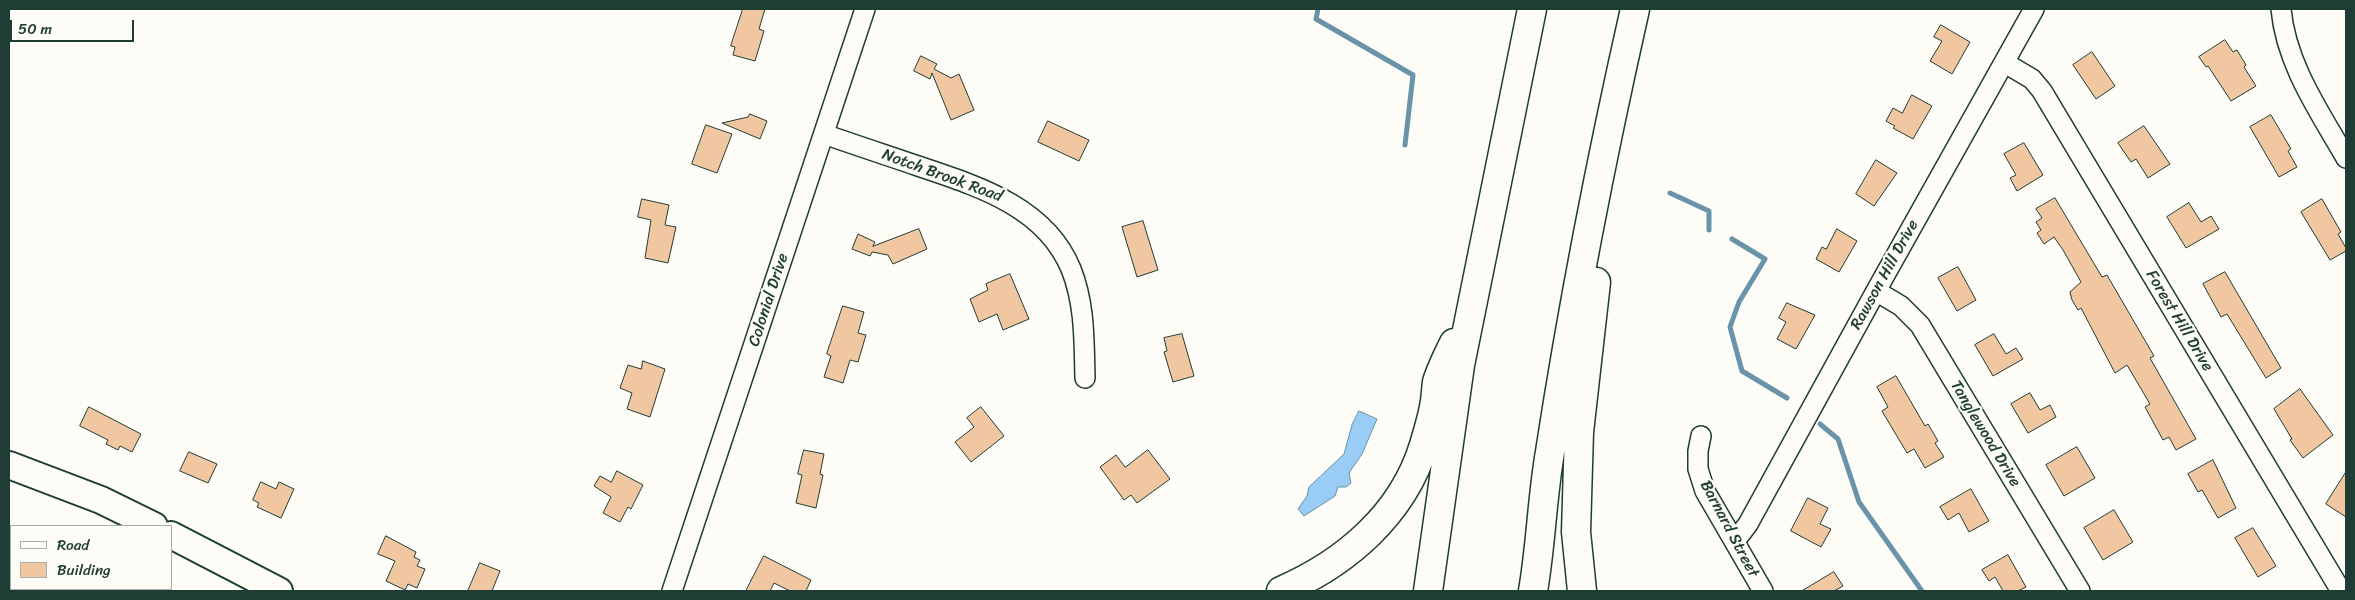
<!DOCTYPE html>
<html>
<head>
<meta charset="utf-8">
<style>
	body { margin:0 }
	#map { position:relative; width:2355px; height:600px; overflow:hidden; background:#fdfcf7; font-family:Sriracha,sans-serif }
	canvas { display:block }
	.frame { position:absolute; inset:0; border:10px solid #1f3d34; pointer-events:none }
	.legend { position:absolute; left:10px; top:525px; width:162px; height:65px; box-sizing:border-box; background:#fdfcf7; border:1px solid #a4b0a9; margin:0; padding:6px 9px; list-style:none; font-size:15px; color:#1f3d34 }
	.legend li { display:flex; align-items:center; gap:10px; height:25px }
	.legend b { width:25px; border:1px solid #a4b0a9 }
	.scale { position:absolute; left:10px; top:20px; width:124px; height:22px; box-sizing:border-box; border:2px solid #1f3d34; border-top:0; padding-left:6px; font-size:15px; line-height:18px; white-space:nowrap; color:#1f3d34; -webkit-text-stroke:4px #fdfcf7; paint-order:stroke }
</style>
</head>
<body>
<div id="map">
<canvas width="2355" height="600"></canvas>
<div class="frame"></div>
<ul class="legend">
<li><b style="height:6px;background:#fdfcf7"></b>Road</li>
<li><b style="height:14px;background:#f1c7a1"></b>Building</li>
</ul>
<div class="scale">50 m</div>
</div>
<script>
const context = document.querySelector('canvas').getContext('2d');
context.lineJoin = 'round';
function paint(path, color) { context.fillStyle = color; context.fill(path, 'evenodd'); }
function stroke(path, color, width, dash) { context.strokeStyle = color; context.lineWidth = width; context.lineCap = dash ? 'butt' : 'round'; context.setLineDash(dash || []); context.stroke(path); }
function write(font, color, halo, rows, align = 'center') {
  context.font = font + ' Sriracha,sans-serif'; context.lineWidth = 4.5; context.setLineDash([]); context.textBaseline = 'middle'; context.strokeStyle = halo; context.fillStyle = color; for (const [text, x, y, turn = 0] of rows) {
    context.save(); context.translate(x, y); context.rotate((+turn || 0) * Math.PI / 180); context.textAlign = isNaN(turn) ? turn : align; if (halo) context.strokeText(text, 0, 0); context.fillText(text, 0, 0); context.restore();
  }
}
const water = new Path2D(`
	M1359 411 1377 419 1362 454 1349 473 1351 483 1346 487H1338L1335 496 1304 516 1298 509 1307 496 1309 487 1344 454 1352 425Z`);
paint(water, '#99cdf6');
stroke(water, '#6893a8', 1);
stroke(new Path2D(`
	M1318 9 1316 19 1413 75 1405 145
	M1670 193 1709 211V230
	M1732 239 1765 259 1739 302 1730 327 1742 371 1787 398
	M1820 424 1838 439 1859 502 1922 591`), '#6893a8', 5);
const building = new Path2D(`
	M743 9H765L759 29 764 31 755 61 733 55 735 47 731 46Z
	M1941 25 1970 42 1952 74 1930 61 1942 41 1934 37Z
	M2225 40 2233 52 2237 50 2246 65 2244 67 2256 86 2231 101 2208 66 2206 67 2199 57Z
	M2092 52 2115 86 2096 99 2073 65Z
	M921 56 937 64 934 69 951 78 959 74 974 110 951 120 932 73 930 79 914 71Z
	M1912 95 1932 106 1913 139 1893 128 1895 126 1886 121 1893 108 1902 113Z
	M750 114 767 121 760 139 722 123 748 117Z
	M2271 115 2291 149 2288 151 2297 167 2279 177 2250 127Z
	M1048 121 1089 140 1079 161 1038 142Z
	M706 125 732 134 717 173 692 164Z
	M2144 126 2170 164 2148 178 2136 159 2131 162 2118 143Z
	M2024 143 2043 175 2017 191 2010 178 2016 175 2004 154Z
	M1876 160 1897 173 1874 206 1856 194Z
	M2055 198 2102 277 2107 275 2154 356 2150 358 2196 439 2176 450 2169 437 2163 440 2145 407 2150 404 2127 365 2115 373 2081 308 2078 310 2072 300 2070 292 2081 282 2063 250 2054 237 2044 244 2037 233 2041 230 2036 222 2042 218 2036 209Z
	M642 199 669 205 665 225 676 227 668 263 645 258 651 220 638 217Z
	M2322 199 2341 232 2338 234 2346 248V251L2330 260 2301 212Z
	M2189 203 2201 222 2211 216 2219 229 2186 248 2167 217Z
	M1143 221 1158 270 1137 277 1122 227Z
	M919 229 927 249 893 264 888 255 872 252 870 256 852 249 858 234 875 242 873 246Z
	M1837 229 1857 241 1839 272 1816 259 1822 247 1826 249Z
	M1958 267 1976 300 1957 311 1938 278Z
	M2225 272 2281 368 2266 378 2227 314 2221 317 2203 284Z
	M1010 274 1029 319 1003 330 997 314 979 322 970 299 988 290 986 284Z
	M1787 303 1815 315 1796 349 1777 339 1786 322 1779 318Z
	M843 306 864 312 858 333 866 335 858 362 850 360 843 383 824 377 831 356 827 354Z
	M1182 334 1194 376 1173 382 1164 352 1167 351 1164 338Z
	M1994 334 2006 354 2016 348 2023 359 1993 376 1975 345Z
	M643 361 665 369 650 417 627 409 632 393 620 388 628 365 641 369Z
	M1896 376 1925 426 1928 424 1938 441 1935 443 1944 457 1925 468 1914 449 1907 453 1882 411 1888 407 1877 387Z
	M2300 389 2333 435 2303 458 2290 440 2292 439 2274 409Z
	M2030 393 2040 410 2050 405 2056 417 2028 433 2011 404Z
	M89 407 141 434 132 452 120 446 118 450 106 444 108 440 80 426Z
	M981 407 1004 436 971 462 955 442 974 427 967 418Z
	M2077 447 2095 478 2064 496 2046 465Z
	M804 450 824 454 820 474 823 475 816 508 796 503 802 475 798 474Z
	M1148 450 1170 479 1137 503 1131 495 1124 500 1100 467 1116 455 1125 467Z
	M189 452 217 464 208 483 180 471Z
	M2213 460 2236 508 2218 518 2202 490 2198 492 2188 474Z
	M617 471 643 485 631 509 628 507 620 522 603 513 611 497 594 486 600 476 611 482Z
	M2346 472V517L2326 504Z
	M261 482 276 489 279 482 294 489 281 518 257 507 259 503 253 500Z
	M1971 489 1989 521 1969 532 1959 513 1948 520 1940 507Z
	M1808 498 1828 508 1820 524 1831 529 1821 547 1791 531Z
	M2114 510 2133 542 2103 560 2084 528Z
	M2253 528 2276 566 2258 577 2235 538Z
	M386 536 416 552 414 557 420 560 417 566 425 569 417 588 408 584 405 590 386 581 395 561 378 554Z
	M2008 555 2026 587 2018 591H2003L1995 577 1989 581 1982 570Z
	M764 556 811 580 806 591H790L774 583 770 591H746Z
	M480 563 500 571 492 591H468Z
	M1834 572 1843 586 1834 591H1802Z`);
paint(building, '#f1c7a1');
stroke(building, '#1f3d34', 1);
const street = new Path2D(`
	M2281 9C2286 64 2319 111 2346 158
	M2005 63 2032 79 2042 91 2341 591
	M824 134C855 145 886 155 918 166 977 186 1045 206 1071 269 1085 304 1084 340 1085 378
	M1876 291 1901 306 1920 325 2080 591
	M1701 436 1698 451V469L1705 491 1763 591
	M1735 541 1748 524 1876 291 2034 9
	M672 591 865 9`);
const secondary = new Path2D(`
	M9 465 101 500 154 526
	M171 535 279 591`);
const highway = new Path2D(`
	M1281 591C1346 563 1403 514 1424 445 1428 431 1433 416 1435 401 1436 395 1436 388 1437 382 1441 369 1448 355 1454 343
	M1428 591 1460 365 1532 9
	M1533 591C1541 545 1542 498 1550 452 1573 303 1602 155 1635 9
	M1582 591 1576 532 1579 432 1596 282`);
stroke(street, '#1f3d34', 22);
stroke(secondary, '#1f3d34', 30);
stroke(highway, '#1f3d34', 31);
stroke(street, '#fdfcf7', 19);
stroke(secondary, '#fdfcf7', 26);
stroke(highway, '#fdfcf7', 28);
write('16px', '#1f3d34', '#fdfcf7', [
	["Notch Brook Road",942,176,20],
	["Rawson Hill Drive",1885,275,-61],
	["Colonial Drive",769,300,-72],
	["Forest Hill Drive",2179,321,59],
	["Tanglewood Drive",1985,434,59],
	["Barnard Street",1729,529,62]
]);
</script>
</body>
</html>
